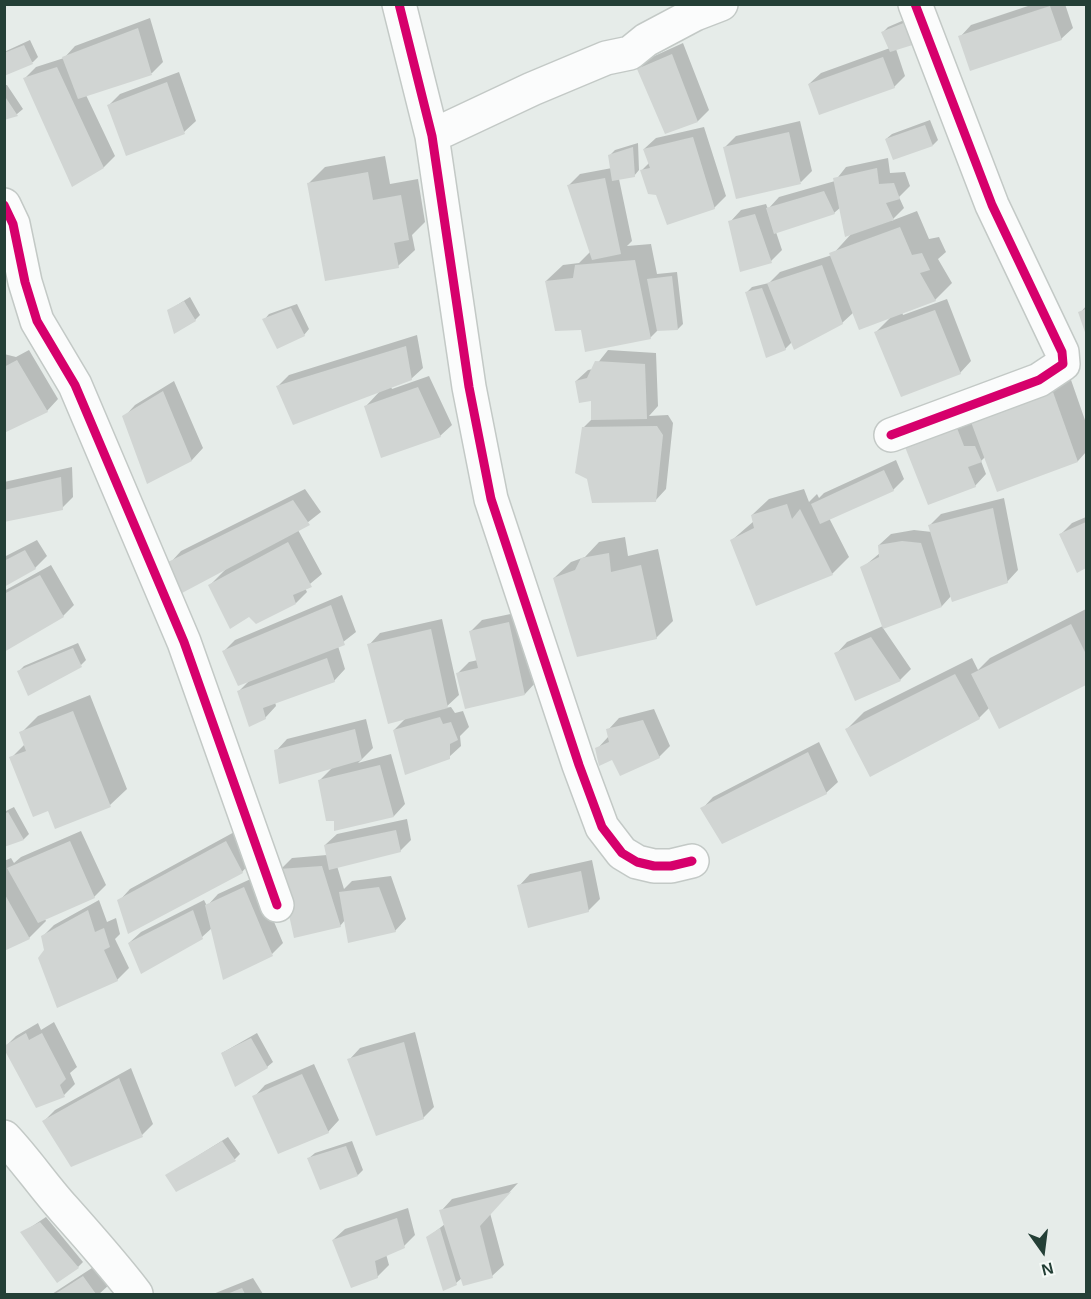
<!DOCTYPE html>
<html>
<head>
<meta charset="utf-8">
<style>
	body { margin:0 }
	#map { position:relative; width:1091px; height:1299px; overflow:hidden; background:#e6ece9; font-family:Helvetica,sans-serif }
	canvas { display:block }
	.frame { position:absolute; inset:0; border:6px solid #243f36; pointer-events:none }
	.north { position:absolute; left:1013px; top:1221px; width:60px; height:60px; -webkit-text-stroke:4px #f5faf7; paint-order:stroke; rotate:166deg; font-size:16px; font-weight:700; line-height:24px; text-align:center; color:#243f36 }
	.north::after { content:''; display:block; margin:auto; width:21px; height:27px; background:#243f36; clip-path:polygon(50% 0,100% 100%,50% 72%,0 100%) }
</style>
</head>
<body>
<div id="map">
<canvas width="1091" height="1299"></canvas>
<div class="frame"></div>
<div class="north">N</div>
</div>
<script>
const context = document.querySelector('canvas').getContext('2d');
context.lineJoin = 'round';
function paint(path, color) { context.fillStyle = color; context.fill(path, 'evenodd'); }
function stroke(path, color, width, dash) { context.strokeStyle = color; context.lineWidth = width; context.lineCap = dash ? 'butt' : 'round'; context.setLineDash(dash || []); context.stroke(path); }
paint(new Path2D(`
	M1034 4H1065L1073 28 1061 39 960 37 971 25Z
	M916 15 896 49 905 76 894 87 809 84 821 73 890 48 883 32 888 27Z
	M150 18 163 62 152 73 86 95 115 156 104 167 73 185 25 78 36 67 64 58 75 46Z
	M30 40 38 57 33 62 4 75V52Z
	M683 43 709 110 698 121 666 132 639 69 650 58Z
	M179 72 196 121 184 132 127 154 109 105 120 94Z
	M4 85H7L23 109 17 114 4 119Z
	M930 120 938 140 933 145 886 139 892 134Z
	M800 121 812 171 801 182 725 147 736 136Z
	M704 127 726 196 714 208 658 193 642 170 649 163 644 149 656 138Z
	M638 143 639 170 634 176 619 179 632 241 627 246 651 244 657 274 677 272 683 324 678 329 658 330 650 338 582 329 546 281 563 265 579 263 591 251 569 185 580 174 612 168 610 155 615 150Z
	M385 156 390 184 418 179 425 222 412 235 415 250 398 266 309 183 325 167Z
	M888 158 890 173 905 172 910 186 899 197 904 208 891 221 917 211 929 239 939 237 946 252 938 259 952 283 935 300 902 312 903 315 947 299 971 361 960 373 876 332 892 316 854 312 842 323 792 342 785 349 747 292 752 287 769 283 780 272 832 255 852 233 841 207 834 213 776 232 782 250 771 261 730 222 741 210 766 204 768 209 779 197 835 181 846 167Z
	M190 297 200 315 195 320 169 310Z
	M297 304 309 329 304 335 264 320 269 314Z
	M1086 306V332L1080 313Z
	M417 335 423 368 411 379 391 387 392 389 429 376 452 425 440 436 366 406 381 390 278 386 289 375Z
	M29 350 58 399 47 411 4 431V354L16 357Z
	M608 350 656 353 658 406 649 416 668 415 673 423 666 489 655 501 583 428 593 418 592 399 576 381 588 370 593 369Z
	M1070 377 1086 423V452L1078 461 998 490 986 456 981 461 986 474 975 486 907 448 969 417 971 424 990 406Z
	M174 381 203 448 192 460 148 482 124 417 135 405Z
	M896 460 904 479 893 490 829 518 849 557 832 574 732 540 754 521 752 515 769 499 804 489 809 502 817 494 819 498 824 493Z
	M72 467 73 497 62 508 4 519V482Z
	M305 489 321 512 298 530 322 574 305 588 307 592 296 603 210 585 226 569 170 563 181 551Z
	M1004 498 1018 570 1007 582 952 595 942 606 883 628 911 669 900 680 836 654 847 642 883 626 862 568 880 553 879 545 891 534 914 530 932 532 930 525 941 514Z
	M1086 517V567L1077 571 1061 534 1072 523Z
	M625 537 628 556 658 549 673 621 656 638 554 578 571 562 585 557 599 542Z
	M37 540 47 556 35 568 4 586V557Z
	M51 565 74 605 63 616 4 650V591Z
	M342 595 356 632 338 646 345 669 334 681 275 702 276 706 265 718 239 691 250 680 224 651 235 640Z
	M1086 609V684L1000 727 990 707 979 718 847 729 864 712 972 658 978 670 990 658Z
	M520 612 536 682 525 694 458 673 469 662 478 660 471 631 482 620Z
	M442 619 459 695 445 708 451 707 455 713 463 711 469 727 460 736 461 746 449 757 394 730 407 717 369 645 380 633Z
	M78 643 86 660 81 665 19 671 24 666Z
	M90 695 127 789 110 805 49 809 11 758 25 744 21 733 38 716Z
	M654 709 670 746 659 757 613 758 597 749 608 737V730L619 718Z
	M366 719 373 748 358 763 391 754 405 804 394 816 335 830V819L319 781 333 767 276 751 287 739Z
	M819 742 838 782 826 793 702 809 713 797Z
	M14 807 29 834 24 839 4 845V812Z
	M407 819 411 840 400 851 337 866 344 889 352 881 391 876 406 919 395 931 345 920 340 926 281 869 292 858 327 855 325 845 337 834Z
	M238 830 253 860 242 872 119 901 130 889Z
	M81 831 106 885 94 897 45 919 46 921 29 938 4 950V861L11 858 14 863 21 857Z
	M592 860 600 899 588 911 519 886 530 874Z
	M255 877 283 943 272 954 212 928 202 937 129 943 141 932 204 900 207 906 218 894Z
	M99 900 107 922 116 918 120 934 115 939 129 968 117 980 45 950 43 936 54 925Z
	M54 1022 77 1067 70 1073 75 1084 64 1095 5 1047 16 1036 38 1023 41 1030Z
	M415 1032 434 1107 423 1118 349 1060 360 1048Z
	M257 1033 273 1062 267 1067 222 1053Z
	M314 1064 339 1120 328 1132 254 1097 265 1085Z
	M131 1068 153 1124 142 1135 44 1121 55 1110Z
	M228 1137 240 1154 235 1159 167 1175Z
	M352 1141 363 1170 358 1175 309 1158 315 1153Z
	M518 1183 490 1213 504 1265 492 1276 462 1278 456 1283 428 1237 445 1224 441 1211 452 1199Z
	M408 1208 415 1235 404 1246 386 1254 389 1265 377 1277 333 1240 345 1229Z
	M46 1217 83 1262 78 1267 22 1233Z
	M95 1266 109 1285 99 1294H52Z
	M253 1278 263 1294H213Z`), '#0003');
paint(new Path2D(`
	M1050 6 1062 40 970 71 958 36Z
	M911 20 919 43 890 52 881 32Z
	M138 28 152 75 78 99 62 57Z
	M24 45 33 64 4 76V53Z
	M672 54 698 122 665 134 637 69Z
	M883 57 895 88 819 115 808 84Z
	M57 67 104 168 72 187 23 78Z
	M167 82 185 134 126 156 107 105Z
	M4 95 18 116 4 120Z
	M925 125 933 146 893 160 885 139Z
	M789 132 801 184 736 199 723 147Z
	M693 137 715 209 667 225 656 195 648 194 640 170 650 168 643 149Z
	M633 147 635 177 612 181 608 155Z
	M877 168 879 184 894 183 900 199 886 203 894 220 845 237 833 178Z
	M368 172 373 200 401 195 409 240 394 243 399 268 325 281 307 183Z
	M605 178 621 254 592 260 567 185Z
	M824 191 835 214 774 234 766 208Z
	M755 214 772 263 740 272 728 221Z
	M900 227 912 255 922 253 930 270 920 273 936 301 859 330 829 253Z
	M635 260 651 339 585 352 581 330 555 331 545 281 573 278 575 265Z
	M822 265 843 324 794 350 767 283Z
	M672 276 678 330 657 331 647 279Z
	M762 288 786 350 766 358 745 292Z
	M184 301 196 321 174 334 167 310Z
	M291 308 305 336 277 349 262 319Z
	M1086 309V335L1078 312Z
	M935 310 961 374 901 397 874 332Z
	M406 346 412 380 293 425 276 386Z
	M17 360 48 412 4 433V367Z
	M595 361 645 364 647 419 591 420V401L579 403 575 381 587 378Z
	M418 387 441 437 381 458 364 406Z
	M163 391 192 461 147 484 122 416Z
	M1053 392 1078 462 997 492 971 422Z
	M657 426 663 435 656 502 592 503 587 479 575 473 582 427Z
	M957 428 964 446H975L982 462 968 467 976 487 928 505 905 447Z
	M884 470 894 491 820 524 811 504Z
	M61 477 63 510 4 522V490Z
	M293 500 310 525 182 593 168 562Z
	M787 504 792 519 800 509 833 575 756 606 730 540 754 528 751 515Z
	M993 508 1008 583 952 602 928 525Z
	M1086 522V568L1077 573 1059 534Z
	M902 541 921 543 942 607 883 629 860 567 879 557 878 545Z
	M288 542 312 587 293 595 296 604 256 624 249 617 230 629 208 585Z
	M25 550 36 569 4 587V561Z
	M609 553 611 572 641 565 657 639 577 657 553 578 575 570 581 558Z
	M40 575 64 617 4 652V594Z
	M331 605 345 645 238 686 222 651Z
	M509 622 525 695 465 709 456 673 478 668 469 631Z
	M1071 624 1086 654V685L999 729 971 674Z
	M431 629 448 708 388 724 367 644Z
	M871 637 901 681 855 701 834 653Z
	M73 648 82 667 28 696 17 671Z
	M327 658 335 682 263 708 266 719 249 727 237 691Z
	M955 674 980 719 870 777 845 729Z
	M73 711 111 807 55 829 48 811 33 817 9 757 26 751 19 732Z
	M440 717 443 724 451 722 458 740 450 744V759L405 775 393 730Z
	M643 720 660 758 620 776 612 760 599 766 595 748 609 742 606 729Z
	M355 729 362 760 279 784 274 750Z
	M808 752 827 794 722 844 700 808Z
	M380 765 394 817 334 831V821H326L318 780Z
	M8 812 24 840 4 847V814Z
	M396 830 401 852 329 870 324 845Z
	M70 841 95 898 38 923 7 868Z
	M226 841 243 873 128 934 117 900Z
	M322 866 341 927 294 938 279 869Z
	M581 871 589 912 528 928 517 885Z
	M244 887 273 956 223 980 205 905Z
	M379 887 396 932 348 943 339 892Z
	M4 893 30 939 4 951Z
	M88 910 95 932 104 928 110 947 104 950 118 981 57 1008 38 958 44 950 41 936Z
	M193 910 203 939 141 974 128 943Z
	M26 1033 29 1040 42 1033 66 1079 60 1085 65 1097 36 1108 4 1049V1046Z
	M251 1038 268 1068 235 1087 221 1053Z
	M404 1042 424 1119 376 1136 347 1059Z
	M302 1074 329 1133 278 1154 252 1096Z
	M119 1078 143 1137 71 1167 42 1121Z
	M222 1141 236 1161 176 1192 165 1175Z
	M346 1146 358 1176 320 1190 307 1158Z
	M511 1192 480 1226 493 1278 463 1286 439 1210Z
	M397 1218 405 1248 375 1261 378 1278 351 1288 332 1240Z
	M40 1222 79 1268 57 1283 20 1232Z
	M440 1228 457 1285 443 1291 426 1237Z
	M83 1276 96 1294H55Z
	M242 1288 245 1294H227Z`), '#d1d5d3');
const street = new Path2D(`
	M399 4 432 136 469 387 491 499 579 765 602 827 622 853 637 862 654 866H671L692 861
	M432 136 532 89 606 58 630 53 646 40 695 14 721 4
	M4 205 13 224 25 282 37 321 75 385 184 642 277 905
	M891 435 1039 380 1063 364 1062 352 992 205 915 4
	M4 1137C26 1160 43 1186 64 1209 89 1237 113 1264 136 1294`);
stroke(street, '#c3c9c6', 36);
stroke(street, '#fbfcfc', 33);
stroke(new Path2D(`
	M399 4 432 136 469 387 491 499 579 765 602 827 622 853 637 862 654 866H671L692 861
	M4 205 13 224 25 282 37 321 75 385 184 642 277 905
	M891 435 1039 380 1063 364 1062 352 992 205 915 4`), '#d6006c', 9);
</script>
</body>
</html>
